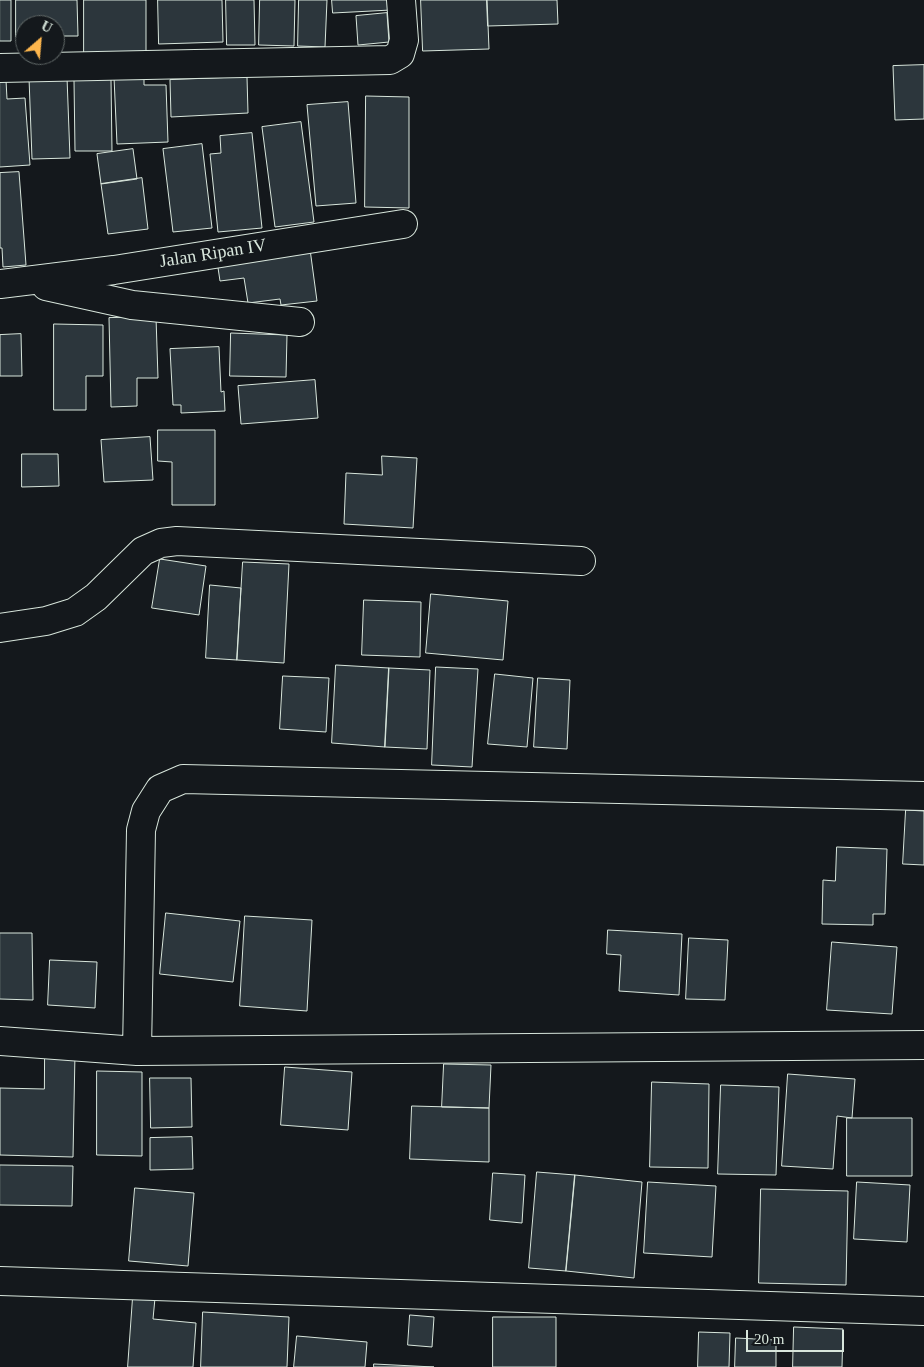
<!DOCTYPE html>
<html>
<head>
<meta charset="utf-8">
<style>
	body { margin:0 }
	#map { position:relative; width:924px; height:1367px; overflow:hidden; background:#14181c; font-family:Georgia,serif }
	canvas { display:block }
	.north { position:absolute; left:15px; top:15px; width:50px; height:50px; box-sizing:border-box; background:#14181c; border:1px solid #626a69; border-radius:50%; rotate:27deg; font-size:14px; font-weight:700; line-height:20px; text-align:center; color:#d8e6dc }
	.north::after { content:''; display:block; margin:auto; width:18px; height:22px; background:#ffb74d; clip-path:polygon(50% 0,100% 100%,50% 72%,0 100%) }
	.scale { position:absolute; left:746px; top:1330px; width:98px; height:22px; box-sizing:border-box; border:2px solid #d8e6dc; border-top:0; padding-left:6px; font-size:15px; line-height:18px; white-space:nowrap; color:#d8e6dc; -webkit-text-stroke:4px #14181c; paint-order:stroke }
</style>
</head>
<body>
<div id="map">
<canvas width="924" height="1367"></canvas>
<div class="north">U</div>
<div class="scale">20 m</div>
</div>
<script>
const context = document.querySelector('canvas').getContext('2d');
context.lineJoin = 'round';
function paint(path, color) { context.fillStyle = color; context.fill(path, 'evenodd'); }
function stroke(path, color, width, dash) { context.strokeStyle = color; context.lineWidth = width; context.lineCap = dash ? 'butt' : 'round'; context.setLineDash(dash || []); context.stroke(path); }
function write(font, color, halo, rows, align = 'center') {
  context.font = font + ' Georgia,serif'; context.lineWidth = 4; context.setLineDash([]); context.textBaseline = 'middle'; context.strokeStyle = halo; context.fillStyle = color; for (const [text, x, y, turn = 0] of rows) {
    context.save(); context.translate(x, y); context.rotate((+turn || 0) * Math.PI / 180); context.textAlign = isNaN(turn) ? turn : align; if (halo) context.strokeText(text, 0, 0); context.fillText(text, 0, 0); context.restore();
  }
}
const building = new Path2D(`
	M0 0H11V41H0Z
	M16 0H77L78 36H55V25H25V36L16 37Z
	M84 0H146V53H84Z
	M158 0H222L223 42 159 44Z
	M226 0H254L255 45H227Z
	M260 0H295L294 46 259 45Z
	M299 0H327L325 47 298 46Z
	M332 0H390L391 10 333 13Z
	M421 0H487L489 49 423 51Z
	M487 0H557L558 24 488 26Z
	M387 13 389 42 358 45 356 16Z
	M924 65V119L895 120 893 66Z
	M144 76V85H166L168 142 117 144 114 77Z
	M67 77 70 158 32 159 29 78Z
	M247 77 248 113 171 117 170 80Z
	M111 79 112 151H75L74 80Z
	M0 80H6L7 99 25 98 30 165 0 167Z
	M366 96 409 97V208L365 207Z
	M348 102 356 203 316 206 307 105Z
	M301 122 314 222 275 227 262 127Z
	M252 133 262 228 218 232 210 154 221 153 220 136Z
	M202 144 212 228 173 232 163 149Z
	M133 149 137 179 101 184 97 154Z
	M19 172 26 265 3 267 2 248H0V173Z
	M142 178 148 229 108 234 101 184Z
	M310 249 317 301 281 305 280 299 248 303 244 278 220 281 217 261Z
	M156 317 158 378H137V406L111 407 109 318Z
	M54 324 103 325V376H86V410H54Z
	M231 333 287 335 286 377 230 376Z
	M21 334 22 376H0V335Z
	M219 347 221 392 224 391 225 411 181 413V405H173L170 349Z
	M315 380 318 418 241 424 238 386Z
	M158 430H215V505H172V462L158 461Z
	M150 437 153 480 104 482 101 440Z
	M22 454H58L59 486 22 487Z
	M382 456 417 458 413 528 344 524 346 473 382 475Z
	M160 559 206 566 199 615 152 608Z
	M243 562 289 564 284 663 237 660Z
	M210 585 241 588 237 660 206 658Z
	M431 594 508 601 503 660 426 653Z
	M364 600 421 602 420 657 362 655Z
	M336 665 389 668 385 747 332 743Z
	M436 667 478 669 472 767 432 765Z
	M389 668 430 670 427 749 385 747Z
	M495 674 533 678 527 747 488 744Z
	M283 676 329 678 326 732 280 729Z
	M538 678 570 680 567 749 534 747Z
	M906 810 924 811V865L903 864Z
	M837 847 887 849 885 914H873V925L822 924 823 880 835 881Z
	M166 913 240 921 233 982 160 974Z
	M245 916 312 920 307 1011 240 1006Z
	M608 930 682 934 679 995 619 991 621 955 607 954Z
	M0 933H32L33 1000 0 999Z
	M689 938 728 940 725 1000 686 999Z
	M832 942 897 947 892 1014 827 1010Z
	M50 960 97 962 95 1008 48 1005Z
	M45 1052 75 1053 73 1157 0 1155V1088L44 1089Z
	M444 1064 491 1065 489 1108 442 1107Z
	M285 1067 352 1072 348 1130 281 1125Z
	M97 1071 142 1072V1156L97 1155Z
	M788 1074 855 1079 852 1118 837 1116 833 1169 782 1166Z
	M150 1078H191L192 1127 151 1128Z
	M652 1082 709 1084 708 1168 650 1167Z
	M721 1085 779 1087 776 1175 718 1174Z
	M412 1106 489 1108V1162L410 1159Z
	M847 1118H912V1176H847Z
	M192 1137 193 1169 150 1170V1138Z
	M0 1165 73 1166 72 1206 0 1205Z
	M537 1172 575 1175 566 1271 529 1268Z
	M493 1173 525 1175 522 1223 490 1220Z
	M575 1175 642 1182 634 1278 566 1271Z
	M648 1182 716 1186 712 1257 644 1253Z
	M857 1182 910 1185 907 1242 854 1239Z
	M135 1188 194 1193 188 1266 129 1261Z
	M761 1189 848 1191 846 1285 759 1283Z
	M133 1297 155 1298 153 1319 196 1323 193 1367H128Z
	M203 1312 289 1317 287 1367H201Z
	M410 1315 434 1317 432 1347 408 1345Z
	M493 1317H556V1367H493Z
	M794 1327 843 1329 842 1367H793Z
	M699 1332 730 1333 729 1367H698Z
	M297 1336 367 1342 365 1367H294Z
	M736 1338 776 1340V1367H735Z
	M374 1364 434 1367H374Z`);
paint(building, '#2c363c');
stroke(building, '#d8e6dc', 1);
const street = new Path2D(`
	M0 68 390 60 400 54 404 40 401 0
	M0 284 114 270 403 224
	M46 286 132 305 300 322
	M0 628 46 621 75 612 96 597 143 551 161 543 177 541 581 561
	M0 1041 137 1051 924 1045
	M137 1051 141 830 146 811 160 789 183 779 924 796
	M0 1281 924 1311`);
stroke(street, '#d8e6dc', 30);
stroke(street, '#14181c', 28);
write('18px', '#d8e6dc', '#14181c', [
	["Jalan Ripan IV",213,254,-9]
]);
</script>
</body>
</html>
